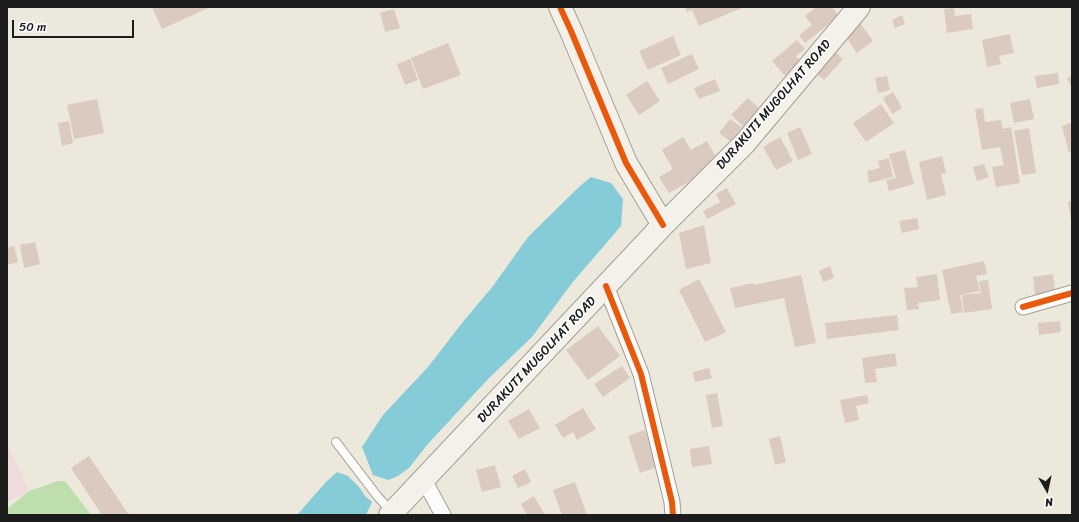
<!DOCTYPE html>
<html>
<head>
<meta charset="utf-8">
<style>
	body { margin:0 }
	#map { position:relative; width:1079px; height:522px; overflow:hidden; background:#ece8db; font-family:Sriracha,sans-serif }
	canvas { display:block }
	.frame { position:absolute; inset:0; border:8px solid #1c1c1c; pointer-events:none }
	.north { position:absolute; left:1027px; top:470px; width:40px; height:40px; -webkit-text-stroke:3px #fff; paint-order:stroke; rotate:171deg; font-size:11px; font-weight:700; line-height:16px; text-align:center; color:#1c1c1c }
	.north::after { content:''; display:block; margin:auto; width:14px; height:18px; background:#1c1c1c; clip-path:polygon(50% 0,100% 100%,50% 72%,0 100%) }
	.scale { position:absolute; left:12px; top:20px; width:122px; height:18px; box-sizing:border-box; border:2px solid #1c1c1c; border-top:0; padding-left:5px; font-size:12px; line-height:14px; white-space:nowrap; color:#1c1c1c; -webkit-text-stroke:3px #fff; paint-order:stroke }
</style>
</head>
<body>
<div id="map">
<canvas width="1079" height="522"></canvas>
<div class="frame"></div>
<div class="north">N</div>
<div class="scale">50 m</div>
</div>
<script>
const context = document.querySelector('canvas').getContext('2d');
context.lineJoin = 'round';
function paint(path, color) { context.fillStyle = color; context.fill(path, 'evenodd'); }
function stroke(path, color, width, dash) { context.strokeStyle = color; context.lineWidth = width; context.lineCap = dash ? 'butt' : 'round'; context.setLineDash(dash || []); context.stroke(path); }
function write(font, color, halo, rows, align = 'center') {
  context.font = font + ' Sriracha,sans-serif'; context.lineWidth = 3; context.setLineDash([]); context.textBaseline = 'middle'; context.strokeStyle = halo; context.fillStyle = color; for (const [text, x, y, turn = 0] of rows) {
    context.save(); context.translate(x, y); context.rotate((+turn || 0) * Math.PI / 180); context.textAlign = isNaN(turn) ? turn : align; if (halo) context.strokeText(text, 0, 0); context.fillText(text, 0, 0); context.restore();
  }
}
paint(new Path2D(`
	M7 444 29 491 7 502Z`), '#f1dadb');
paint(new Path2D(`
	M58 481H65L91 515H7V509L29 491Z`), '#bedeae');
paint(new Path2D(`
	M591 177 611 183 623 199 621 226 572 283 532 337 489 378 427 445 409 468 398 476 388 480 373 475 362 447 383 415 428 367 462 323 493 286 528 237 580 186Z
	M337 472 348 476 360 488 365 496 372 502 366 515H297L326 482Z`), '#85cbd8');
paint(new Path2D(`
	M152 7H210L162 29Z
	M685 7H744L699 26 692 10 687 12Z
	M816 7H832L839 16 805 43 799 35 812 25 805 16Z
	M954 8 955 16 971 14 973 29 947 33 944 9Z
	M394 9 400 28 385 32 380 13Z
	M902 15 905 24 895 28 892 20Z
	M860 23 873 41 857 53 844 34Z
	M1010 34 1014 53 999 56 1001 64 987 67 982 40Z
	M673 36 681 55 648 70 639 51Z
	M797 40 805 49 796 56 801 62 785 76 772 61Z
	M448 43 461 75 423 89 411 58Z
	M834 51 843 59 824 80 815 72Z
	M692 54 699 69 668 84 661 68Z
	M410 59 418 80 405 85 397 64Z
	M1058 73 1059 84 1037 88 1035 76Z
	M887 76 890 90 878 93 875 78Z
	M1072 76V89L1067 78Z
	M715 79 720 91 699 99 694 88Z
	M647 81 660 101 639 115 626 95Z
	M893 92 902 108 892 114 883 98Z
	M748 98 759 108 743 126 731 115Z
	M97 99 104 133 74 139 67 105Z
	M1030 99 1034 119 1014 123 1010 103Z
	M881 104 894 123 866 142 853 123Z
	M983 108 985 122 1001 120 1003 129 1011 127 1020 183 996 187 992 167 1004 165 1000 147 982 150 975 109Z
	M730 119 741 127 731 142 719 133Z
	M69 121 73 143 62 146 58 123Z
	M1071 123 1072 129V152L1069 153 1062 126Z
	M800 127 812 154 798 160 787 133Z
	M1029 128 1036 173 1022 175 1014 131Z
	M683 137 691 150 707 141 720 164 669 193 659 177 673 169 662 150Z
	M780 137 793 161 776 170 763 147Z
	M905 150 914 184 889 191 886 180 896 178 889 154Z
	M942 156 946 173 941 174 946 195 927 200 919 162Z
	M889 158 893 177 869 183 867 171 880 168 878 161Z
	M984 164 989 177 977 181 973 167Z
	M727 188 736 204 707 219 703 211 720 202 716 194Z
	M1072 201V221H1071L1068 202Z
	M917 218 919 229 902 233 899 221Z
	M704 225 711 263 686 269 679 233Z
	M35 242 40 264 24 268 20 245Z
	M14 246 18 262 7 265V248Z
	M984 261 987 274 976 276 980 291 960 295 963 312 951 314 942 270Z
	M830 266 834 278 823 282 819 271Z
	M937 274 940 300 918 303 919 309 907 310 904 288 918 287 916 277Z
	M1053 274 1055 292 1035 295 1033 277Z
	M801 275 816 343 795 347 784 298 735 308 730 288 754 283V285Z
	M699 279 726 332 705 342 679 290Z
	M988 280 992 309 964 313 962 295 981 293 979 281Z
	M897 315 899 330 827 339 825 323Z
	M1060 321 1061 332 1039 335 1038 323Z
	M598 326 620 356 588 380 566 350Z
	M895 353 897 366 875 369 877 382 865 383 862 358Z
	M622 366 630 378 603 397 594 384Z
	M709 368 712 378 695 382 693 372Z
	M717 393 723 426 712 428 706 395Z
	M867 395 869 403 856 406 859 420 845 423 840 400Z
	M583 408 596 429 577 440 573 432 563 438 555 425Z
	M529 409 540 428 519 439 508 421Z
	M645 430 657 467 640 473 628 436Z
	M780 436 786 462 775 465 769 439Z
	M709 446 712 464 692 467 690 449Z
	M89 456 129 515H102L71 468Z
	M495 465 501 487 482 492 476 470Z
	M525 469 531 482 518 488 512 476Z
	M575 482 587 515H562L553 490Z
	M534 496 545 515H527L521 504Z`), '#dbcabf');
const lane = new Path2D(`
	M336 442 378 497 392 512`);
const street = new Path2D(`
	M606 286 641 374 672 502 673 515
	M1023 307 1072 293
	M424 480 443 515`);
const secondary = new Path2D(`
	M560 7 571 31 626 163 663 225
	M390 515 663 225 744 144 859 7`);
stroke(lane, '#a19f97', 10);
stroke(street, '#a19f97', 17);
stroke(secondary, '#a19f97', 24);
stroke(lane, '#fcfcfa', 8);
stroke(street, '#fcfcfa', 15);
stroke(secondary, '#f4f1eb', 22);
stroke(new Path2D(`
	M560 7 571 31 626 163 663 225
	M606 286 641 374 672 502 673 515
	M1023 307 1072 293`), '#e8590c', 6);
write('13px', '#1c1c1c', '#fff', [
	["DURAKUTI MUGOLHAT ROAD",774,105,-49],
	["DURAKUTI MUGOLHAT ROAD",537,360,-47]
]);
</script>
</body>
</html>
